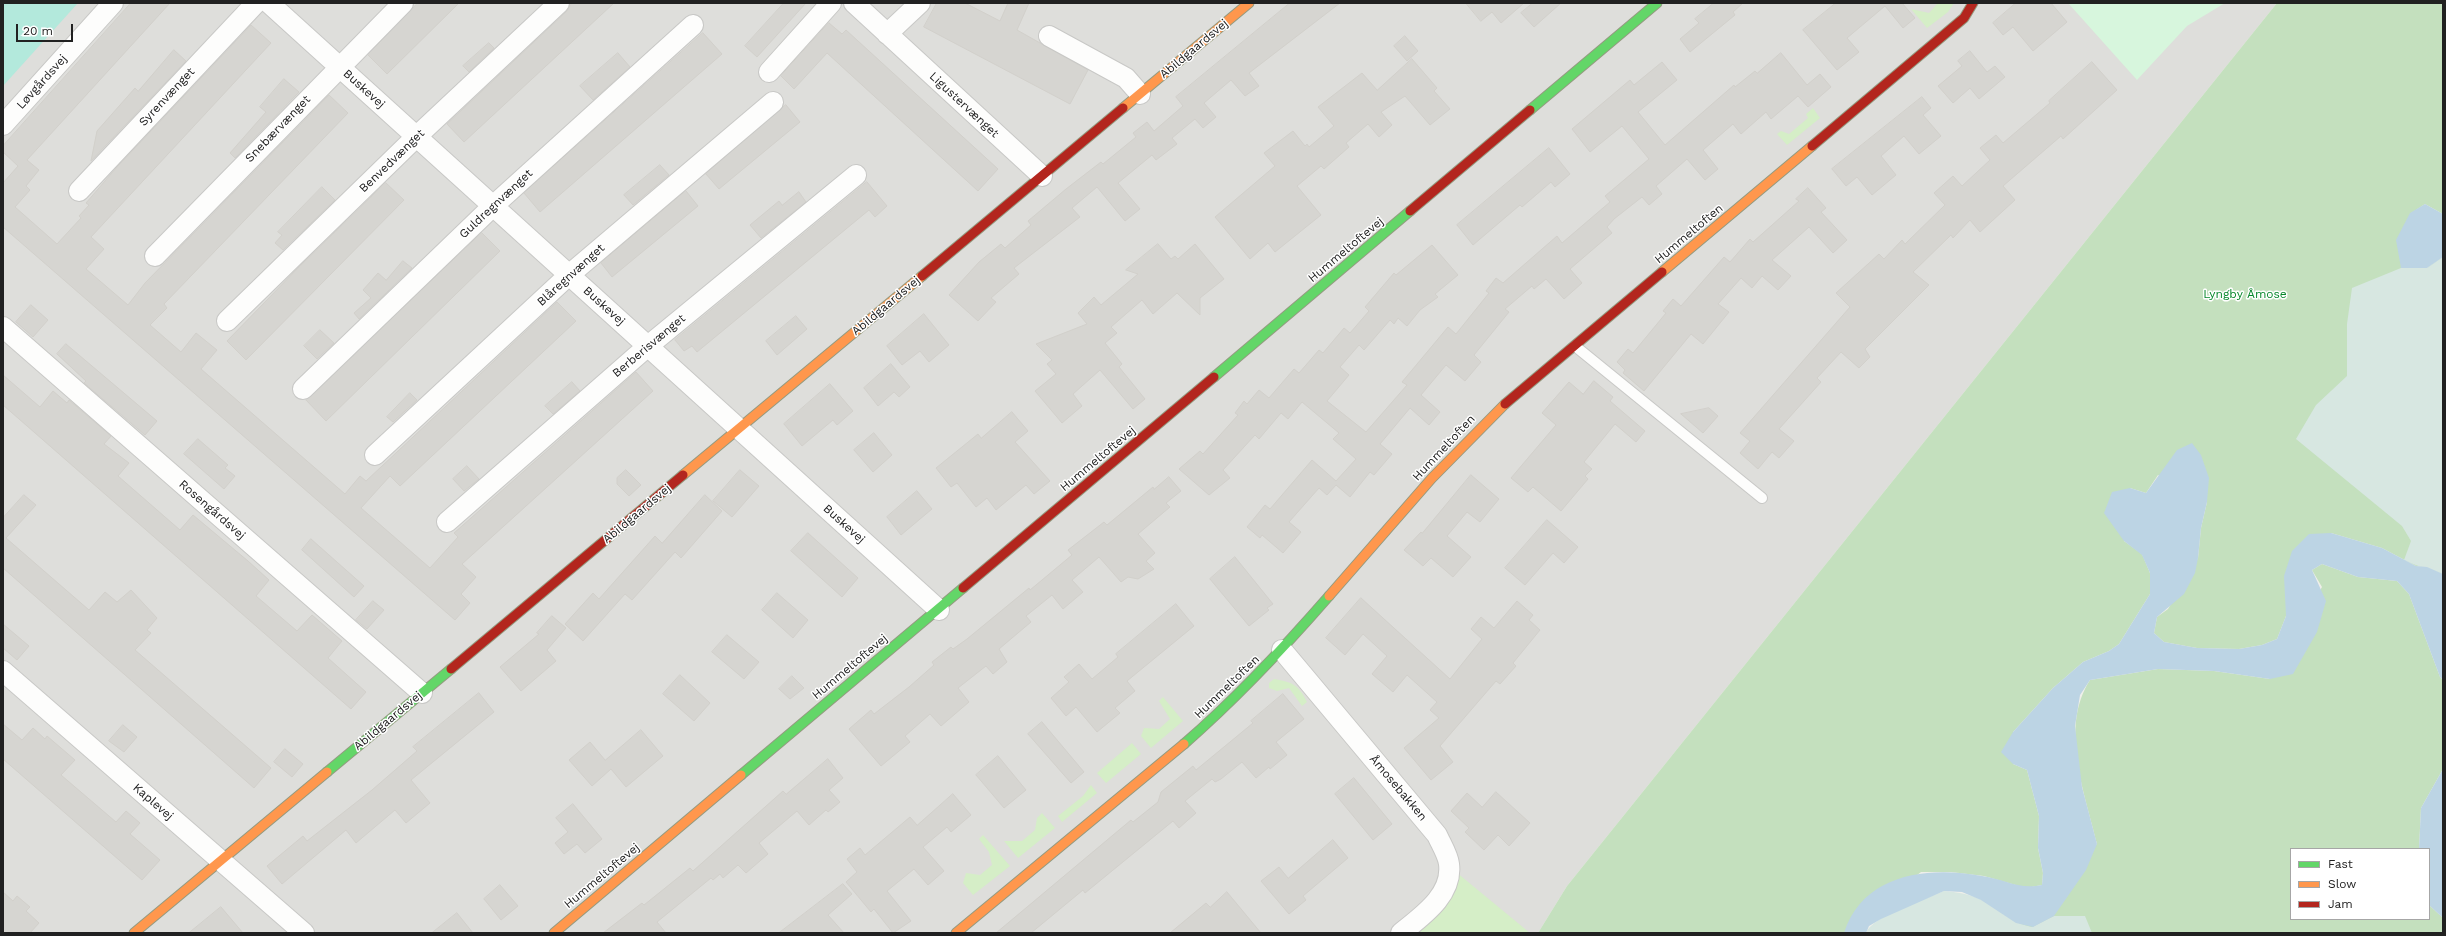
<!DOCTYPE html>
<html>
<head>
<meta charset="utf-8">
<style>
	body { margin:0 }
	#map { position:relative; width:2446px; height:936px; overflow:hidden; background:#efefea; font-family:"Work Sans",sans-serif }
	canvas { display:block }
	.frame { position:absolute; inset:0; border:4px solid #212121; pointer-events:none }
	.legend { position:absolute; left:2290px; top:848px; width:140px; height:72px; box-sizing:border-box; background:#fff; border:1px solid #a6a6a6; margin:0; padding:5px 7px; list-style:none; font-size:12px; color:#212121 }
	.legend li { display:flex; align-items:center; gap:8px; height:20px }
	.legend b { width:20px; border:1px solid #a6a6a6 }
	.scale { position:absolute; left:16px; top:24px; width:57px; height:18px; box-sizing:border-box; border:2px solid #212121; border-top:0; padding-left:5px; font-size:12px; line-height:14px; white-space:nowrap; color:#212121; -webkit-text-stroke:3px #fff; paint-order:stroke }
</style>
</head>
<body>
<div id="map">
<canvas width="2446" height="936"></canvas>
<div class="frame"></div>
<ul class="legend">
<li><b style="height:5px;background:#63d668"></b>Fast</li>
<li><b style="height:5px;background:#ff974d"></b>Slow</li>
<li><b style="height:5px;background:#b3261e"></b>Jam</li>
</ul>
<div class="scale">20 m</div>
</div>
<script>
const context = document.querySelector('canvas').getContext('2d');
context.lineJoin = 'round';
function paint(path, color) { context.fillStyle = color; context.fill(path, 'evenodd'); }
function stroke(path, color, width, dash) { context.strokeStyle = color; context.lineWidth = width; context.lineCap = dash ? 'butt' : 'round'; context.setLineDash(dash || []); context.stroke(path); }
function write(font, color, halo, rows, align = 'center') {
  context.font = font + ' "Work Sans",sans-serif'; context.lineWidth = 3; context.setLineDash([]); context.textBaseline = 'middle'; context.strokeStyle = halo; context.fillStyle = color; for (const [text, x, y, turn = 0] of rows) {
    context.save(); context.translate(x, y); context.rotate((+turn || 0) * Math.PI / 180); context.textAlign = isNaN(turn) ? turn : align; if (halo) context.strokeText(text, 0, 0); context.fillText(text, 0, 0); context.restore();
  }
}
paint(new Path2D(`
	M3 3H2277L1567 886 1538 933H3Z`), '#dededb');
paint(new Path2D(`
	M1938 3H1954L1948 12 1927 28 1911 9 1929 13Z
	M1813 108 1820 118 1787 145 1777 134 1781 131 1789 134 1808 118 1806 114Z
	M1274 679C1292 682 1299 685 1307 702L1302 706 1289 688 1277 691 1269 688V683Z
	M1163 697 1183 721 1151 748 1141 736 1144 728 1159 729 1170 719 1159 701Z
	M1132 743 1141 754 1106 783 1097 773Z
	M1091 785 1097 793 1062 822 1058 816 1083 796Z
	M1042 813 1055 828 1018 858 1004 841H1022L1035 830 1037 818Z
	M983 835 1010 866 973 895 963 883 966 873 980 875 992 865 989 852 979 839Z
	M1456 872 1530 933H1412Z`), '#d5eec7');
paint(new Path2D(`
	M2277 3H2443V214L2425 204 2410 214 2427 268 2443 257V574L2427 567 2416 566 2382 548 2331 533 2286 606V616L2277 639 2262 645 2239 649 2197 648 2164 642 2154 633 2157 617 2168 609 2198 558 2201 528 2207 502 2158 475 2146 493 2130 488 2124 541 2142 554 2150 573V594L2119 644 2109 651 2083 662 2053 688 2013 732V764L2027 770 2039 816 2038 848 2043 873 2042 885 2026 888 1984 876 1951 872H1921L1844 933H1538L1567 886Z
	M2322 564 2358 577 2397 581 2409 594 2440 677 2443 680V769L2421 808 2419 849H2291V919H2429V905L2443 918V933H1866L2016 923 2097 844C2085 793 2059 728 2090 680L2158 669 2214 671 2270 679 2322 587 2312 570Z`), '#c4e0be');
paint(new Path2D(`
	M2443 257V574C2430 568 2417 567 2404 560L2411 541 2402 526 2296 439 2316 405 2347 376V324L2352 288 2401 268H2427Z
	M1944 891C1957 892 1968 894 1980 899 2001 909 2008 922 2032 927L2054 916H2085L2092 933H1866C1872 916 1926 899 1944 891Z`), '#d7e7e1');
paint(new Path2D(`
	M2068 3H2225L2187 26 2137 80Z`), '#d7f6dd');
paint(new Path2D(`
	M3 3H78L3 86Z`), '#b3e9dc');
paint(new Path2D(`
	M2425 204 2443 214V257L2427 268H2401L2396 240 2410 213Z
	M2192 443 2201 455 2209 478 2207 502 2201 528 2198 558 2195 573 2184 594 2157 617 2154 633 2164 642 2197 648 2239 649 2262 645 2277 639 2286 616 2284 576 2292 551 2309 534 2331 533 2382 548 2416 566 2427 567 2443 574V680L2440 677 2409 594 2397 581 2358 577 2322 564 2312 570 2326 601 2317 632 2293 674 2270 679 2214 671 2158 669 2090 680 2080 695 2075 726 2082 787 2097 844 2086 870 2054 916 2033 927 2016 923 1981 900 1962 892 1944 891 1881 919 1869 926 1866 933H1844C1863 873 1929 866 1982 876 2005 879 2018 890 2042 885L2043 873 2038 848 2039 816 2027 770 2013 764 2001 752 2013 732 2053 688 2083 662 2109 651 2119 644 2150 594V573L2142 555 2124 541 2104 513 2112 492 2130 488 2146 493 2177 450Z
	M2443 769V918L2429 905V849H2419L2421 808Z`), '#bcd4e4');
const building = new Path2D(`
	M131 3H170L27 160 39 170 26 186 30 190 15 207 57 244 81 218 79 216 89 205 86 203 117 167 251 25 271 43 91 237 104 249 86 269 128 305 145 283 329 95 348 113 164 304 167 308 150 325 181 352 196 333 217 350 201 369 345 494 360 476 366 481 557 302 576 321 400 486 390 476 361 508 430 568 458 537 454 533 636 372 653 391 462 564 476 577 461 594 470 603 455 620 3 227V183L18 166 3 152V146Z
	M418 3H459L387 74 368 55Z
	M572 3H614L464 142 447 124 567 11Z
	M784 3H806L757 57 745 46Z
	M937 3H965L1000 21 1008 3H1029L1017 30 1088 70 1070 104 924 27Z
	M1290 3H1340L1249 73 1259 86 1245 96 1231 80 1204 103 1216 117 1203 128 1195 119 1172 138 1177 144 1156 160 1152 155 1118 183 1140 209 1125 221 1097 187 1072 208 1080 217 1014 268 1019 274 991 298 996 302 978 321 949 295 979 262 1001 244 1005 248 1031 225 1028 221 1066 189 1101 162 1103 164 1136 137 1133 133 1147 122 1154 131 1183 106 1176 97Z
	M1466 3H1524L1501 23 1492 12 1481 21Z
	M1533 3H1561L1534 27 1521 13Z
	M1714 3H1743L1733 12 1735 15 1690 52 1680 39 1699 23 1695 19Z
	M1836 3H1902L1915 18 1903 28 1885 6 1847 38 1859 52 1837 70 1803 30Z
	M2016 3H2051L2067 22 2033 51 2013 27 2003 35 1993 23Z
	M829 23 842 34 846 30 998 169 978 191 827 53 794 89 781 76Z
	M703 33 722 54 540 212 524 193Z
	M1405 36 1418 51 1407 61 1394 46Z
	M489 43 494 48 469 72 463 66Z
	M174 50 186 61 91 161 97 131 135 88 138 91Z
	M1970 51 1987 72 1995 66 2005 77 1979 99 1970 88 1953 103 1938 86 1962 66 1958 61Z
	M618 53 630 67 593 100 580 86Z
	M1781 53 1807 85 1820 74 1831 87 1808 107 1798 96 1771 119 1766 112 1741 134 1733 124 1703 150 1718 169 1705 180 1687 159 1656 186 1662 194 1649 205 1642 197 1614 219 1607 227 1612 233 1570 269 1582 283 1564 299 1546 279 1534 289 1532 286 1505 309 1509 312 1474 355 1481 362 1465 381 1446 365 1421 395 1440 412 1429 425 1410 408 1380 444 1392 454 1374 475 1370 472 1350 497 1336 485 1327 495 1319 488 1289 522 1301 532 1283 553 1262 535 1260 538 1247 527 1265 505 1270 509 1312 460 1336 481 1356 459 1333 439 1339 433 1302 402 1288 419 1281 413 1259 439 1255 435 1223 470 1230 478 1209 495 1179 469 1200 451 1203 454 1238 415 1235 413 1244 401 1247 404 1259 390 1269 398 1294 369 1299 373 1319 350 1323 353 1344 328 1350 333 1369 311 1365 307 1394 273 1396 275 1432 245 1458 275 1435 294 1438 297 1420 310 1407 326 1398 318 1394 324 1390 320 1364 350 1359 345 1340 367 1349 375 1327 401 1366 432 1407 385 1402 382 1448 327 1456 334 1489 293 1486 291 1496 278 1503 283 1557 236 1562 243 1610 202 1605 196 1649 159 1622 126 1590 152 1572 129 1630 80 1634 85 1662 62 1677 80 1638 112 1665 145 1734 85 1735 87 1755 71 1757 73Z
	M1412 59 1437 88 1434 91 1450 109 1430 125 1405 96 1381 112 1392 125 1379 137 1368 124 1346 143 1349 147 1324 169 1321 166 1297 186 1321 215 1275 252 1268 243 1250 259 1215 217 1275 166 1264 153 1293 131 1305 146 1307 144 1309 147 1334 126 1318 107 1362 73 1377 90Z
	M2092 62 2117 90 2063 139 2061 136 2003 186 2015 200 1980 232 1970 220 1953 238 1951 235 1913 272 1929 285 1865 349 1870 357 1859 368 1841 352 1817 378 1821 382 1779 429 1794 441 1779 458 1772 452 1758 469 1740 453 1750 441 1740 433 1850 307 1836 293 1879 254 1884 259 1902 240 1905 244 1945 205 1934 193 1953 176 1962 186 1990 160 1980 148 1996 135 2003 143 2050 103 2049 101Z
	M284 79 299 92 235 158 230 153 266 112 260 107Z
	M1922 97 1931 108 1923 115 1941 136 1919 154 1904 136 1881 156 1896 175 1872 195 1857 177 1846 186 1832 169Z
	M786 105 800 122 719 189 706 174Z
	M1549 148 1570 174 1555 187 1551 182 1522 207 1520 205 1473 245 1457 225Z
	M660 165 669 175 633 205 624 195Z
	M867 182 887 206 875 217 869 210 697 352 692 346 684 351 675 340Z
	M386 183 404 200 246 360 227 341 300 266Z
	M322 187 335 200 283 250 275 243 282 235 278 232Z
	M1808 188 1826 208 1821 212 1847 240 1833 253 1809 227 1772 260 1791 276 1778 290 1762 276 1752 288 1741 278 1718 304 1729 312 1703 344 1691 334 1644 391 1623 373 1625 370 1617 362 1628 349 1633 353 1666 313 1663 311 1673 299 1681 306 1724 257 1730 262 1750 239 1753 242 1799 201 1796 199Z
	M686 191 698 206 612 277 601 263Z
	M799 192 806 202 761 238 750 225 779 201 782 205Z
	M482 233 500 251 326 421 306 400Z
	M1158 244 1171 259 1175 256 1178 259 1195 244 1224 279 1200 298V315L1177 293 1153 314 1142 300 1111 327 1117 333 1105 343 1122 364 1119 367 1145 399 1133 409 1100 370 1073 394 1082 406 1062 423 1035 391 1056 374 1047 364 1052 360 1036 344 1087 324 1078 313 1094 297 1101 305 1138 274 1126 270Z
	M403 261 412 268 359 319 354 313 371 298 363 290 378 273 386 280Z
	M31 305 48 320 33 337 16 322Z
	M924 314 949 345 929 362 920 351 902 365 887 346Z
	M796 316 807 329 777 355 766 341Z
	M320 330 334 343 317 359 304 346Z
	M66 344 157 421 145 435 84 383 86 381 57 354Z
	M891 364 910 387 899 397 894 392 878 406 864 388Z
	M3 375 40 407 53 391 67 403 69 400 111 436 104 444 129 463 118 476 180 530 193 515 248 561 269 580 256 596 297 631 312 615 342 641 328 658 366 692 351 709 3 405Z
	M1594 381 1613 397 1610 401 1645 431 1636 442 1615 424 1584 462 1592 469 1585 476 1588 479 1561 511 1533 487 1528 492 1511 478 1556 425 1542 413 1569 382 1583 394Z
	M572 382 580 391 553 414 545 406Z
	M830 384 853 411 837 425 833 420 802 446 784 424Z
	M410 393 417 400 393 422 387 417Z
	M1709 408 1718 416 1703 433 1681 414Z
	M1012 412 1028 431 1015 442 1050 481 1034 494 1026 485 996 510 987 498 976 507 957 483 951 487 936 468 978 434 981 438Z
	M874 433 892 455 873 472 854 450Z
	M198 439 228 465 225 468 235 476 224 489 184 454Z
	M467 466 479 479 464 491 453 479Z
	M626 470 641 485 629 496 617 484V478Z
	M740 470 759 486 732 517 713 501Z
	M1471 475 1499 499 1480 522 1467 512 1447 536 1471 557 1453 577 1431 558 1423 566 1404 550 1421 532 1422 533Z
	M1169 477 1181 491 1166 503 1170 507 1138 534 1155 553 1146 561 1154 569 1138 579 1128 577 1121 582 1099 557 1072 580 1083 592 1063 609 1052 595 1026 616 1031 622 999 649 1007 662 993 674 986 666 958 688 969 702 941 726 930 714 905 736 910 742 881 766 849 729 871 710 874 714 909 687 934 665 932 662 951 647 953 649 967 639 1029 588 1030 590 1072 555 1068 550 1104 522 1107 525 1153 487 1154 489Z
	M917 491 932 509 901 535 887 517Z
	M24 495 36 505 6 538 89 610 105 592 117 602 131 590 157 618 147 630 151 633 135 650 271 768 254 788 3 568V518Z
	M705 495 722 511 681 558 675 552 632 600 625 594 583 641 565 624 593 593 599 599 655 536 662 543Z
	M1547 520 1578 547 1564 563 1553 553 1525 585 1505 568Z
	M808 533 858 578 842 597 791 551Z
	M311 539 364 586 354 597 302 550Z
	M1235 557 1273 604 1267 608 1269 610 1249 626 1210 579Z
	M777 593 808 620 793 638 762 610Z
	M1361 598 1450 679 1482 639 1471 629 1481 617 1494 628 1517 601 1533 615 1529 620 1540 630 1513 663 1516 666 1500 684 1496 681 1440 746 1453 762 1431 780 1404 748 1439 718 1430 710 1437 702 1407 675 1393 692 1372 674 1387 656 1363 634 1345 655 1326 638Z
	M373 601 384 610 367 629 356 620Z
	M1176 604 1194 626 1127 681 1135 691 1115 708 1120 713 1097 732 1076 707 1066 716 1051 698 1069 682 1064 677 1079 664 1092 679 1118 657 1116 654Z
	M552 616 566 628 547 650 556 661 521 691 500 667 539 634 537 633Z
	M3 624 29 646 17 660 3 648Z
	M727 635 759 662 744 679 712 652Z
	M680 675 710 703 694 721 663 694Z
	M792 676 804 688 790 699 779 689Z
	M479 693 494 712 411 780 430 803 406 823 395 810 356 843 346 830 282 884 267 866 303 836 307 841 372 790 417 751 413 747Z
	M1283 694 1304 719 1276 742 1287 755 1270 769 1269 767 1256 778 1242 762 1221 779 1215 782 1212 779 1185 801 1196 813 1179 828 1173 821 1085 893 1083 890 1031 933H996L1131 820 1133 822 1158 802 1161 792 1193 766 1196 770 1253 723 1251 721Z
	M1042 722 1084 772 1071 783 1028 734Z
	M3 724 22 740 33 728 45 739 47 736 75 760 61 775 116 822 126 811 140 823 130 834 160 860 142 880 3 759Z
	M123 725 137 737 124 752 109 741Z
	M641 730 663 756 626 787 611 769 592 786 569 760 590 742 605 760Z
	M285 749 303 764 292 777 274 762Z
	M998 756 1026 790 1004 808 976 775Z
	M828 759 843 778 829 790 840 802 828 812 826 810 809 825 797 811 759 843 768 854 746 873 738 865 723 878 720 874 713 880 711 878 657 922 666 933H603L642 903 644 905 690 868 693 871 783 791 786 794Z
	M1354 778 1392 824 1373 840 1335 794Z
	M1496 792 1530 823 1509 846 1498 835 1484 850 1465 832 1469 828 1451 811 1467 793 1482 807Z
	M953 794 971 815 951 832 947 827 923 847 944 871 928 885 914 869 887 891 911 921 893 933 874 909 871 912 846 882 857 872 847 859 860 848 865 855 910 817 917 825Z
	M573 804 602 839 585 853 577 844 564 854 555 843 568 832 556 818Z
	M1333 840 1348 858 1303 896 1306 900 1289 914 1261 881 1279 867 1288 878Z
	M843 884 852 894 828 915 844 933H779Z
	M500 885 518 906 501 920 484 899Z
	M3 892 13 901 17 896 30 907 26 911 39 923 30 933H3Z
	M1227 892 1261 933H1170L1206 903 1210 907Z
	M221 907 243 933H189Z
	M457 913 473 933H432Z`);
paint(building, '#d6d5d1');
stroke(building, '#d2d0cb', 1);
const lane = new Path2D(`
	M1575 346 1762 498`);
const street = new Path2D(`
	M269 3 939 610
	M854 3 1042 176
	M887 34 920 3
	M1049 36 1126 78 1140 94
	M769 72 831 3
	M3 125 113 3
	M79 191 256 3
	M155 256 403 3
	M227 321 416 137 559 3
	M3 327 422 693
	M303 389 493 206 693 25
	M375 455 569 275 773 102
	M447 522 648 346 856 175
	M1282 650 1437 835C1441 844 1448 855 1449 864 1453 895 1422 916 1401 933
	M3 671 304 933`);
const fast = new Path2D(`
	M1530 110 1657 3
	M1214 377 1410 211
	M1184 744C1238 697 1282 650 1329 596
	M327 772 451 669
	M741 775 963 588`);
const slow = new Path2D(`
	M1123 108 1249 3
	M1662 272 1812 146
	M683 475 922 276
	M1329 596 1432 478 1505 404
	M134 933 327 772
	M554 933 741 775
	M956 933 1184 744`);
const jam = new Path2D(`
	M1812 146 1964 18 1973 3
	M1410 211 1530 110
	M922 276 1123 108
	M1505 404 1662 272
	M963 588 1214 377
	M451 669 683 475`);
stroke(lane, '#c8c8c6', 12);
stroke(street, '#c8c8c6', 22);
stroke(fast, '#949b80', 11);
stroke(slow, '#949b80', 11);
stroke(jam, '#949b80', 11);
stroke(lane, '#fdfdfc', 10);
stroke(street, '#fdfdfc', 20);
stroke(fast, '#63d668', 9);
stroke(slow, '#ff974d', 9);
stroke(jam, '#b3261e', 9);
write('12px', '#212121', '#fff', [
	["Abildgaardsvej",1194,49,-40],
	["Løvgårdsvej",42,82,-48],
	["Buskevej",364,89,42],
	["Syrenvænget",167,97,-47],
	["Ligustervænget",964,105,43],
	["Snebærvænget",278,129,-46],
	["Benvedvænget",392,161,-44],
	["Guldregnvænget",496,204,-43],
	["Hummeltoften",1689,234,-40],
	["Hummeltoftevej",1346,250,-40],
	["Blåregnvænget",571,275,-42],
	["Buskevej",604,306,42],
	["Abildgaardsvej",886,306,-40],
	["Berberisvænget",649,346,-40],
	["Hummeltoften",1444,448,-47],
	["Hummeltoftevej",1098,459,-40],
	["Rosengårdsvej",212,510,41],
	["Abildgaardsvej",637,514,-40],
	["Buskevej",844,524,42],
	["Hummeltoftevej",850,667,-40],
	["Hummeltoften",1227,687,-44],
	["Abildgaardsvej",388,721,-40],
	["Åmosebakken",1398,788,50],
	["Kaplevej",153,802,41],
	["Hummeltoftevej",602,876,-40]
]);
write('12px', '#06872a', '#fff', [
	["Lyngby Åmose",2245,294]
]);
</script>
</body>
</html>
